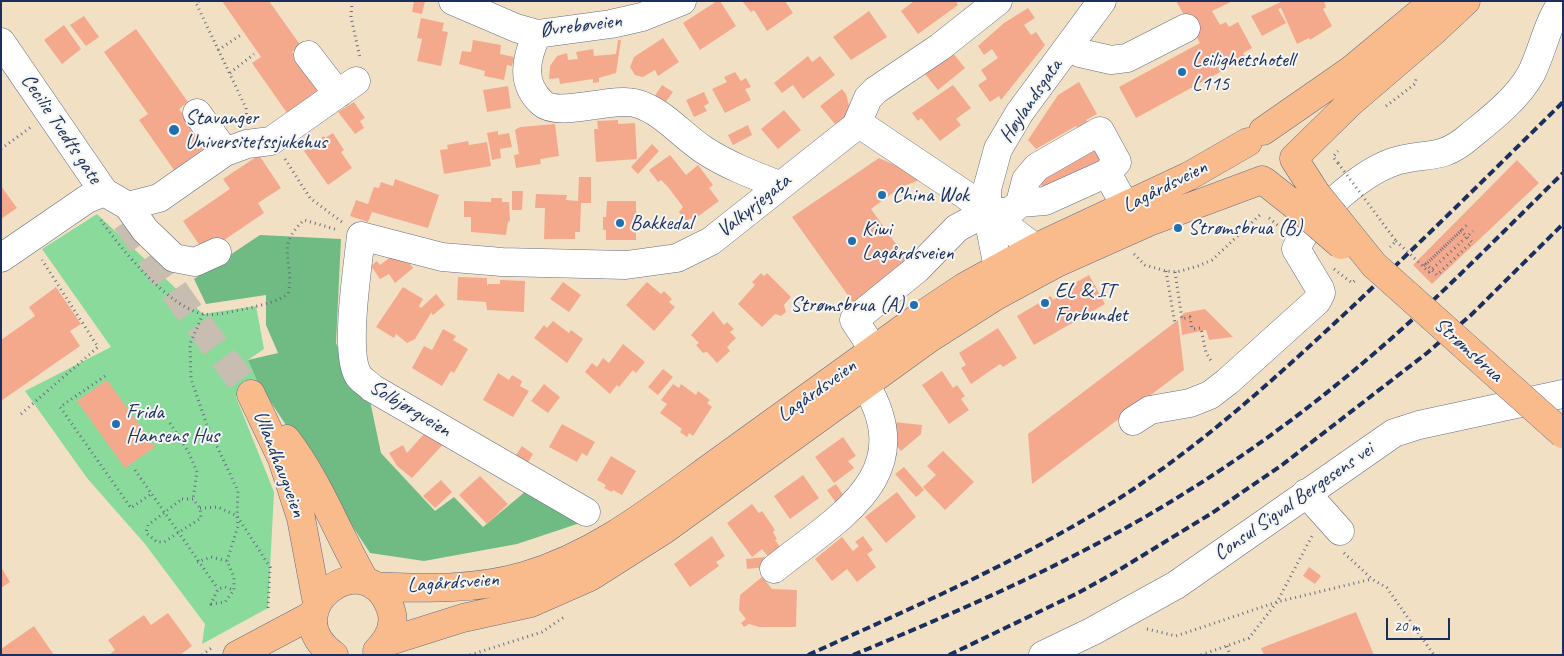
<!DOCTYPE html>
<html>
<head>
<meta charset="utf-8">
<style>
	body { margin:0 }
	#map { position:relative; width:1564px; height:656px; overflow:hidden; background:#f2e0c5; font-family:Caveat,sans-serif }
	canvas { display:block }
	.frame { position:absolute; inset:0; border:2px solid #1b2f5e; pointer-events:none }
	.scale { position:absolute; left:1386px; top:618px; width:64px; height:22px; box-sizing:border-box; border:2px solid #1b2f5e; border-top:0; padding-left:6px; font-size:15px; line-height:18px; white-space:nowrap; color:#1b2f5e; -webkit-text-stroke:4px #f6f6f2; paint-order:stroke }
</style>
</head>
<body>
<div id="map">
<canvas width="1564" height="656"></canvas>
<div class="frame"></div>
<div class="scale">20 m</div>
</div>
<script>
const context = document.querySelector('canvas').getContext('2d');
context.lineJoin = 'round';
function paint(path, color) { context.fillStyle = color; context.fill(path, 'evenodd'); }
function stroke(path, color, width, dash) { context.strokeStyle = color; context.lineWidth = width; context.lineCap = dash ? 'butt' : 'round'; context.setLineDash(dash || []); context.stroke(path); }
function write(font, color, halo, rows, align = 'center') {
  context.font = font + ' Caveat,sans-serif'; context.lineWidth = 4; context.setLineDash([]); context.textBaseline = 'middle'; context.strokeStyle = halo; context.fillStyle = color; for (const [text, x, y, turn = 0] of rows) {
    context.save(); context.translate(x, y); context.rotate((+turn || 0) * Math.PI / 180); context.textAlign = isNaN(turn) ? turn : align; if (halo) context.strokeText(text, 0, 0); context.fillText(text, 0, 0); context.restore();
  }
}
paint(new Path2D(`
	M97 214 203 314 256 306 264 349 248 360 257 381 236 397 274 492 268 608 202 644 205 624 145 544 87 478 25 391 111 347 42 249Z`), '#8adb9b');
paint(new Path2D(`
	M260 235 341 239 336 343 354 387 369 396 381 453 435 511 454 497 483 527 526 491 583 522 517 544 424 561 370 553 257 381 248 360 278 353 266 325V295L206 304 194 279Z`), '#6fbb83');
paint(new Path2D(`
	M222 1H269L301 46 292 52 319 91 287 113 252 63 261 57Z
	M414 1H425L422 14 412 12Z
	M717 1H720L736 26 700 50 683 23Z
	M742 1H785L793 13 767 31 754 10 751 12Z
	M914 1H956L958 5 918 34 901 11Z
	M1176 1H1233L1212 11 1220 25 1226 22 1229 27 1238 22 1252 48 1243 53 1246 58 1136 118 1119 87 1200 43Z
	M1283 1H1324L1326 7 1323 9 1332 26 1310 40 1309 38 1297 44 1281 8 1278 9 1286 23 1262 36 1251 16Z
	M1028 8 1035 18 1024 25 1031 35 1036 32 1045 45 1001 100 999 96 990 102 978 85 987 79 981 70 998 58 992 49 984 55 978 46 1004 23Z
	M869 11 887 37 851 60 833 37Z
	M84 16 99 37 86 46 70 25Z
	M421 18 444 23 442 31 448 32 441 66 417 61 422 39 417 38Z
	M64 25 81 49 62 64 44 40Z
	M136 29 188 102 179 109 206 147 174 170 139 120 148 114 104 52Z
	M663 38 679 62 658 76 655 70 643 77 635 75 630 67 634 57Z
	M473 40 501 45 500 54 514 57 512 66 507 65 504 80 484 76 485 71 459 64 462 51 471 52Z
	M618 40H621L616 73 599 78V82L593 83V79L560 84 559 78 549 79 550 66 557 56 567 53 568 60 578 59 576 52 593 49 594 56 616 54Z
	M952 52 965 68 938 90 925 74Z
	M808 56 812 62 820 56 835 75 803 99 793 85 782 93 774 83Z
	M735 72 741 81 746 78 751 87 745 89 751 100 725 113 712 89 727 82 724 77Z
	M1079 82 1097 114 1086 120 1091 128 1081 134 1076 126 1036 149 1028 140 1058 95Z
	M662 85 673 92 662 107 652 100Z
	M953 85 971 108 956 119 961 125 940 141 921 118 918 121 912 113Z
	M508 86 511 108 487 112 483 90Z
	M842 89 846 94 851 113 835 124 820 106Z
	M704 92 709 103 704 106 707 111 694 117 686 100Z
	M354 102 365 118 360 121 364 128 355 134 338 112Z
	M784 110 801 130 778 149 761 129Z
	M618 120V124L635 123 637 159 596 162 594 129H598L597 121Z
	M555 124 559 156 540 159 541 164 516 168 514 155 519 154 515 130 520 127Z
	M748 125 752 135 733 145 728 135Z
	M498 131V135L509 133 512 147 500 149 501 158 492 160 487 133Z
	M333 133 344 150 341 152 352 168 328 185 304 151 324 136 325 138Z
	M1100 138 1111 157 1048 196 1037 177Z
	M468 141 469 145 487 142 491 166 444 174 440 150 448 149 447 145Z
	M652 144 659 151 638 174 631 167Z
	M259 155 281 188 258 203 264 213 205 253 183 221 230 189 223 179Z
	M670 155 686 175 698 165 713 185 709 188 719 201 693 220 691 219 685 220 679 212 683 207 668 187 661 180 658 182 649 170Z
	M879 158 917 175V181L901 187 871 209 913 268 857 308 792 217Z
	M1517 160 1539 183 1432 284 1413 265Z
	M579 177H591V203H581L580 232H575V239H544L545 208H535L536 194 567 195 566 200 578 201Z
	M395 179 439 195 428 228 372 212 368 222 350 216 356 200 368 204 374 187 379 188 381 182 393 186Z
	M1 186 17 208 1 219Z
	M512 191H523L522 210H512Z
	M491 198H502V202H509L510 221 508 222 506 235 471 232V217H464V201L491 202Z
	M607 201H636V240H606V230H603V217H606Z
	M396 253 403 262 406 259 413 268 395 283 389 274 380 279 371 266 377 261 380 265Z
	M761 273 764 276 767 273 791 297 784 305 786 312 781 316 775 314 762 327 738 304 755 285 752 282Z
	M1089 275 1105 304 1034 345 1017 316 1051 296 1053 300 1074 287 1073 284Z
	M458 277 487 278V286L488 284H500V280L525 281 524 312 487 310 486 302 457 300Z
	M563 282 581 295 569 312 550 299Z
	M647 282 661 294 664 291 672 299 669 302 675 307 654 331 626 305Z
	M56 287 81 324 70 331 80 346 1 401V340L35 316 29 307Z
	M403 287 423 299 419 306 421 308 436 294 445 305 433 315 430 311 431 313 415 339 407 343 396 334 394 338 376 327Z
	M1205 309 1233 337 1209 340 1206 330 1182 335 1180 317 1184 313Z
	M713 311 724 325 727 322 734 329 730 332 736 338 727 347 730 351 717 363 707 352 703 353 696 345 699 343 691 335Z
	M1178 320 1184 370 1032 484 1028 434Z
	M553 321 569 333 571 330 583 339 567 363 534 338 544 325 547 328Z
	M998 328 1017 358 1003 367 1000 364 971 384 961 368 966 365 959 353Z
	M443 329 456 336 453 340 468 349 454 373 451 371 442 386 412 368 424 346 432 350Z
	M623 344 645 362 636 373 633 370 619 387 617 385 610 394 585 372 592 363 597 367 603 358 609 363Z
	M663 369 673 377 658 395 648 387Z
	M942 371 953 388 957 385 965 396 961 399 969 410 949 424 922 385Z
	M498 373 509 380 512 375 522 381 520 386 529 391 513 417 483 400Z
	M107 380 155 447 125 468 77 401Z
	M544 384 560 397 548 413 531 401Z
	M673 384 679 388 681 384 696 395 698 391 710 400 707 403 712 407 693 436 689 433 687 437 680 432 682 429 660 413 667 404 661 400Z
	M894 422 922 425 921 434 901 451 891 439Z
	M562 424 595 442 587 456 582 453 577 462 549 447Z
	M430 427 449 438 412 478 397 466 389 453 403 445 407 453Z
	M843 437 856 456 848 461 854 468 834 483 815 457Z
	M522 446 533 454 524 469 512 461Z
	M943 451 974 482 945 510 923 487 936 475 927 466Z
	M611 456 636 471 622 495 613 490 612 492 604 488 606 485 597 480Z
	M904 467 924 490 916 497 895 474Z
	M803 475 819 498 790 519 774 496Z
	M480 476 508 504 487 524 459 495Z
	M441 480 452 492 435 508 423 496Z
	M836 484 846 499 838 506 827 490Z
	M897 492 916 517 886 543 865 517Z
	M752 504 759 513 762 511 775 530 773 532 777 539 775 540 783 551 771 560 762 549 752 557 727 523Z
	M712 536 725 556 716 562 719 566 690 587 674 564Z
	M863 536 873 550 867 554 876 567 857 582 847 569 832 581 815 559 842 537 853 551 859 546 855 542Z
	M765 557 766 567 747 569 746 559Z
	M1 567 10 582 1 588Z
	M1309 567 1321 576 1315 584 1303 576Z
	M762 577 772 589 797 590 796 627H759L749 624 744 627 741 623 746 619 739 610 740 595Z
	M1356 612 1374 655H1264L1261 648Z
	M168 613 192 646 180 655H109L115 650 108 640 144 615 151 625Z
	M34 626 54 655H1V649Z`), '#f4a98d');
stroke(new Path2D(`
	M126 221 185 306 251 394`), '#c7bdb0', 28, [28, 14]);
const minor = new Path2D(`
	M453 1 516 28 537 34 611 24 642 17 682 1
	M537 34C526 58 520 83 542 103 559 118 611 97 635 103 662 110 681 135 704 150 727 165 753 175 779 185
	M1 42 104 192
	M1080 53 1111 60 1127 58 1186 28
	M308 55 338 94
	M197 113 225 152
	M856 126 867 129 964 194 1035 248
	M1020 203 1026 180 1037 167 1100 131 1117 162 1107 173
	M128 206 159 198 225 152 247 144 271 141 356 81
	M1 258 87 199 104 192 128 206 145 230 174 258 195 262 217 252
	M998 268 987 212V189L998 149 1020 112 1102 1
	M873 349 854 320 917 269 957 228 987 212H1010L1020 203 1045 201 1107 173 1126 207
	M1133 421 1150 410 1190 403 1210 395 1227 382 1317 301 1321 293 1320 289 1296 249C1309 218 1361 173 1393 162 1425 151 1439 163 1470 136 1492 118 1517 99 1531 74 1543 50 1547 23 1563 1
	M1306 493 1340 531
	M586 512 372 388C368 384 361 380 358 375 344 351 358 266 361 236L442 257 502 262 626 265 677 258 711 241 856 126 868 98 876 90 940 47 998 1
	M774 569C837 518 921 476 865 384
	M1043 655 1093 631 1176 585 1394 433 1419 425 1563 394`);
const major = new Path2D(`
	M1263 131 1351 70 1434 1
	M1294 158 1351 102 1435 30 1466 1
	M1294 159 1316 193
	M1264 181 1297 207
	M251 394 282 459 301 518 317 603
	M286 439C319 481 338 535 365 581
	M374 586C424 589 476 590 524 576 601 553 658 505 722 459 788 412 853 364 919 317L964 287 1035 248 1189 176 1248 142
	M387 642 463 618 531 603 590 577 664 530 930 338 996 296 1057 263 1149 222 1262 180
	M237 655 314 614
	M334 655C271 610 368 539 391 610 396 626 388 640 377 651`);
stroke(minor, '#666d82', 29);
stroke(major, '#666d82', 29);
stroke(new Path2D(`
	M199 1 196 3 246 108 247 120
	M352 1 351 17 360 58
	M218 50 241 35
	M230 73 254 54
	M1386 106 1415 84 1416 79
	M1 149 31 127
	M285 159 310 198 342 222
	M1338 163 1333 157 1338 151
	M101 220C119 247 170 309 204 314 216 316 233 311 245 309 261 305 274 303 288 294 296 261 273 249 304 220L338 230
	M1396 241 1429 272 1473 231
	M1134 254 1145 265 1166 271 1177 272 1198 266 1212 260 1262 213
	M1424 266 1461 231 1472 242 1437 275 1426 264 1467 225
	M1166 271 1175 324
	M1175 272 1182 319 1190 317 1192 329 1201 328 1206 353 1212 362
	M203 314 190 344 191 379 207 425 238 491 237 516 270 567 268 608
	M105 376 60 407 131 508 151 494
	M21 414 98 347 42 260
	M170 423 189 453 197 472 193 499
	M135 470 218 589
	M182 499H193L200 508 201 518 164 542H157L146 533 148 525Z
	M200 508 218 507 237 516 238 526 227 561
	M1344 553 1372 579 1387 588 1434 655
	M197 562 211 557 227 561 234 577V590L225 602 211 604 218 589 225 587 234 590
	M1147 629 1176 636 1277 602 1372 579
	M1227 646 1230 655
	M202 655 214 646
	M470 655 542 632 564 617
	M1201 655 1249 638 1277 602 1313 534`), '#666d82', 3, [1, 4]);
stroke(minor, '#fff', 28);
stroke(major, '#fabb8c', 28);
stroke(new Path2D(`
	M808 655C918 605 1028 558 1129 492 1210 438 1281 373 1352 307 1423 240 1493 171 1563 102
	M853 655C969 607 1082 558 1188 491 1268 441 1344 382 1413 319 1464 272 1513 222 1563 173
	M949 655 1076 594 1114 573 1212 513 1282 465 1427 353 1471 315 1563 224`), '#1b2f5e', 4, [8, 4]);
const majorBridge = new Path2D(`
	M1316 193 1374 265 1563 434
	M1297 207 1341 245`);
stroke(majorBridge, '#666d82', 29, []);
stroke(new Path2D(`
	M1338 163 1396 241 1390 247
	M1269 218 1280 227
	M1334 269 1352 283 1357 279`), '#666d82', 3, [1, 4]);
stroke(majorBridge, '#fabb8c', 28);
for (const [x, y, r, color] of [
	[1182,72,5,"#1f6fb2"],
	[174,130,6,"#1f6fb2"],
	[882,195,5,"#1f6fb2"],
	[620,223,5,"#1f6fb2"],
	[1178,228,5,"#1f6fb2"],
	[852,241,5,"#1f6fb2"],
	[1045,303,5,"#1f6fb2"],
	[914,305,5,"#1f6fb2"],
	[116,424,5,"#1f6fb2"]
]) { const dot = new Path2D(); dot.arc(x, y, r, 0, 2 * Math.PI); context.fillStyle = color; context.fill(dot); stroke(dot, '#f6f6f2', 2); }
write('21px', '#1b2f5e', '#f6f6f2', [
	["Øvrebøveien",581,26,-7],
	["Høylandsgata",1031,101,-56],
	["Cecilie Tvedts gate",61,129,56],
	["Lagårdsveien",1165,187,-27],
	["Valkyrjegata",754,206,-39],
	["Strømsbrua",1468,350,42],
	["Lagårdsveien",817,391,-36],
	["Solbjørgveien",410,409,31],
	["Ullandhaugveien",279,464,69],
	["Consul Sigval Bergesens vei",1294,502,-35],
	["Lagårdsveien",453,583,-4]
]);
write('21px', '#1b2f5e', '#f6f6f2', [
	["Leilighetshotell",1192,60],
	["L115",1192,84],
	["Stavanger",185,118],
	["Universitetssjukehus",185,142],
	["China Wok",892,195],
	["Bakkedal",630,223],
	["Strømsbrua (B)",1188,228],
	["Kiwi",862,229],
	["Lagårdsveien",862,253],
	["EL & IT",1055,291],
	["Forbundet",1055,315],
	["Strømsbrua (A)",904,305,"right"],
	["Frida",126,412],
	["Hansens Hus",126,436]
], 'left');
</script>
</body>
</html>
